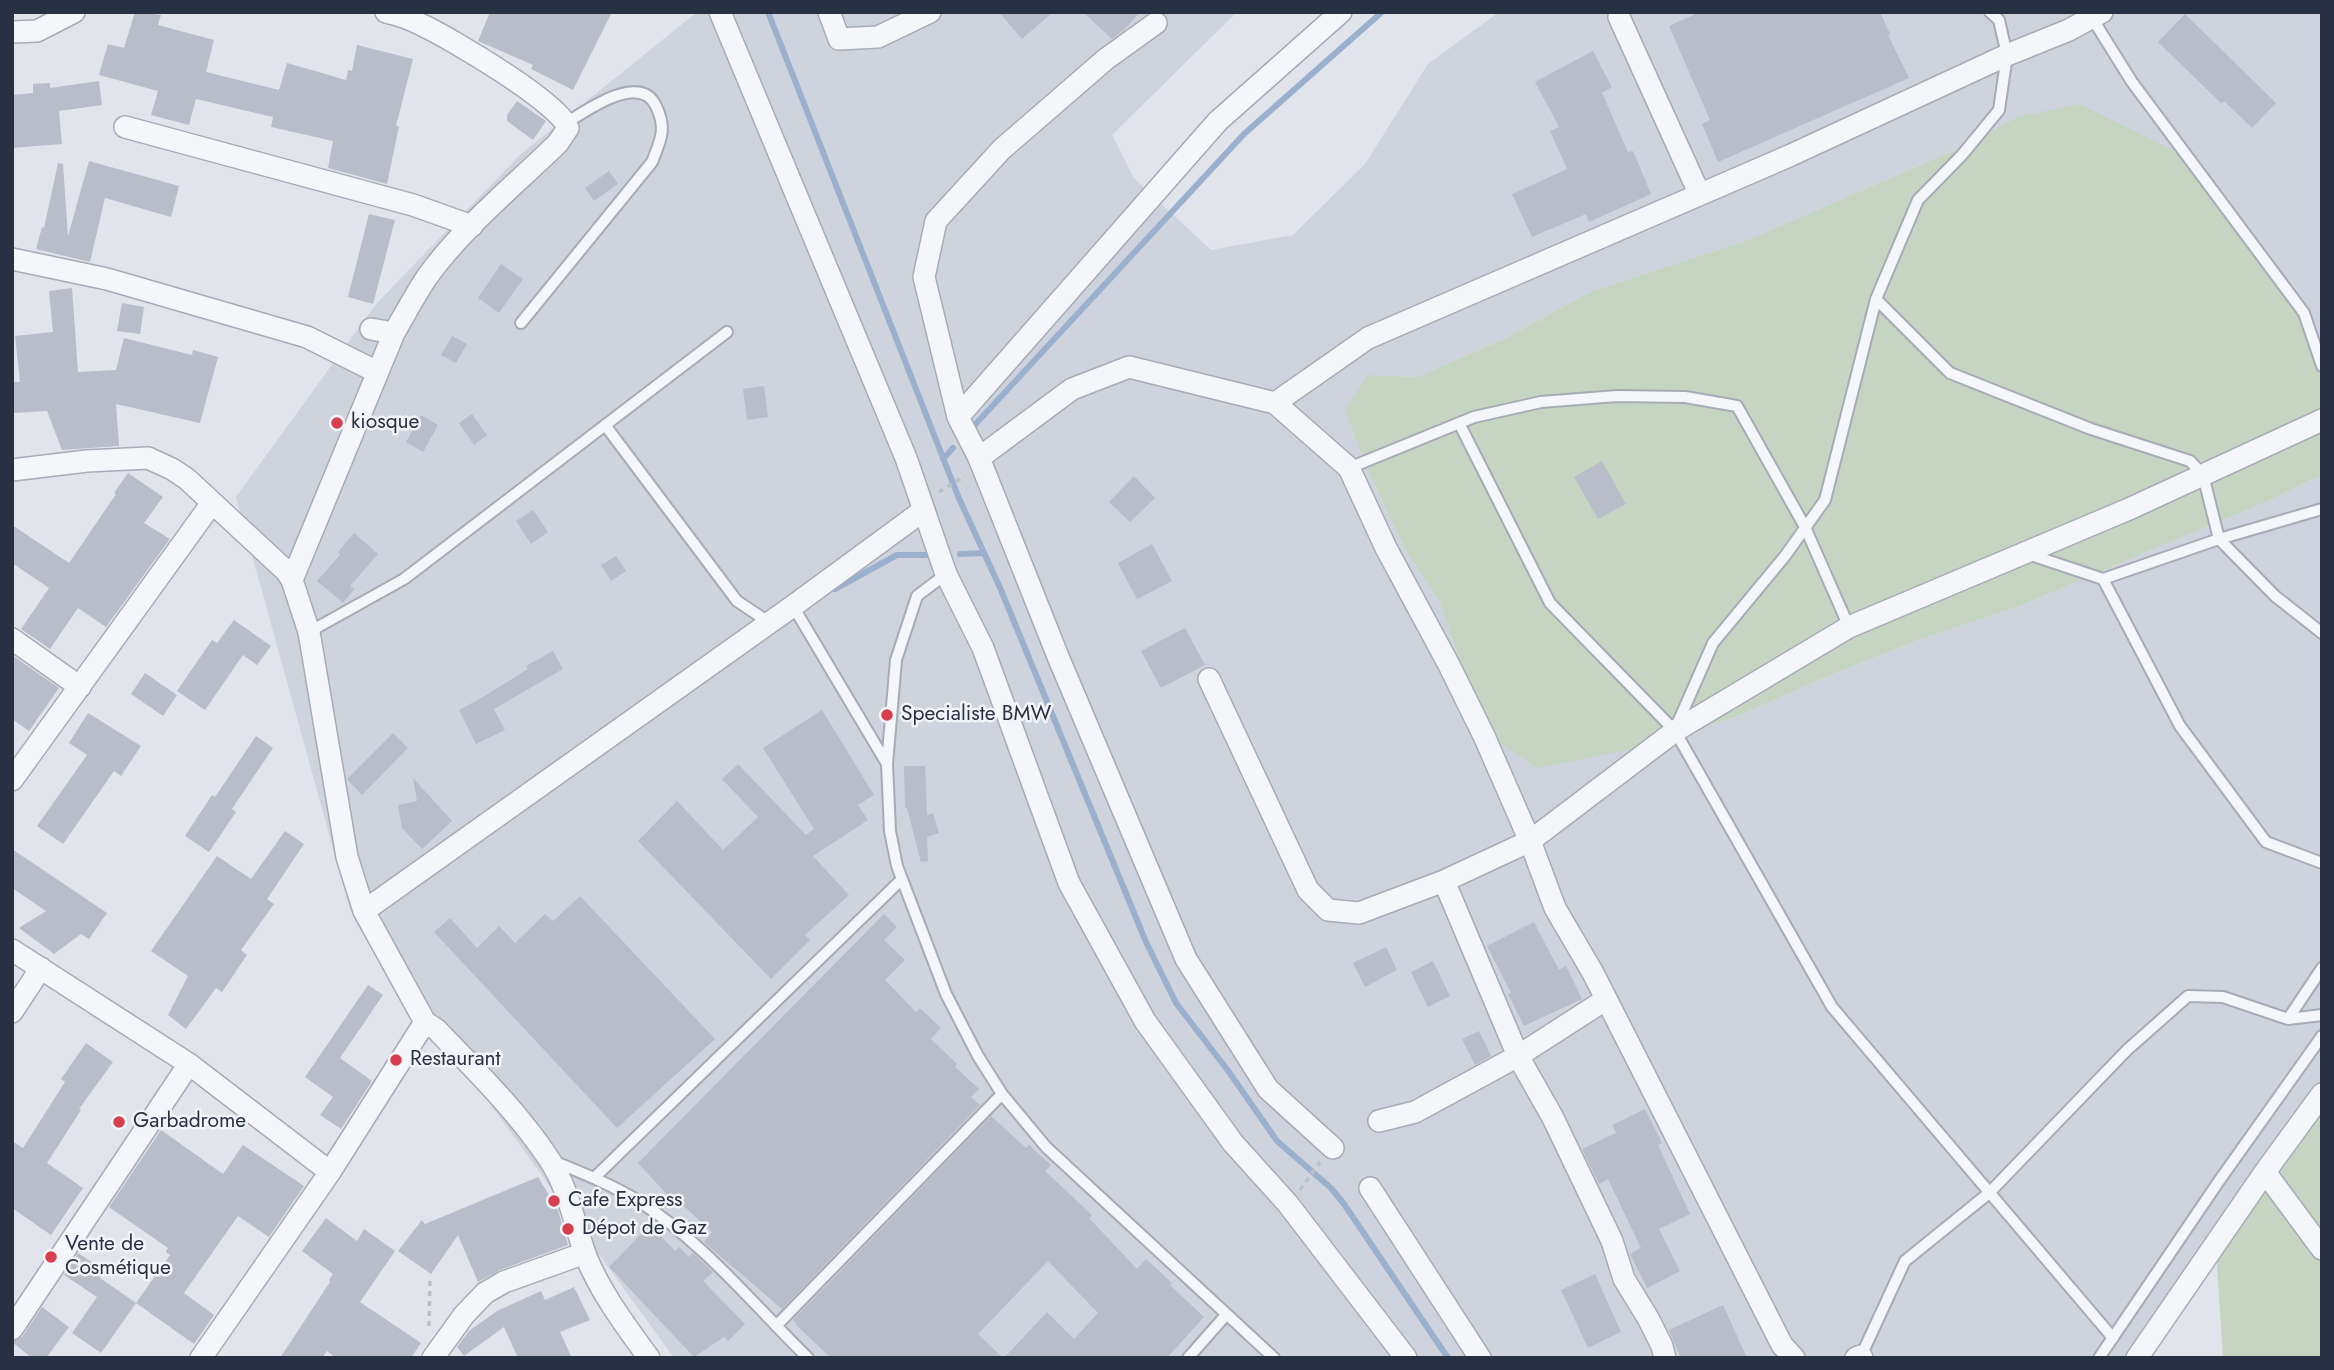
<!DOCTYPE html>
<html>
<head>
<meta charset="utf-8">
<style>
	body { margin:0 }
	#map { position:relative; width:2334px; height:1370px; overflow:hidden; background:#e1e4eb; font-family:Jost,sans-serif }
	canvas { display:block }
	.frame { position:absolute; inset:0; border:14px solid #283144; pointer-events:none }
</style>
</head>
<body>
<div id="map">
<canvas width="2334" height="1370"></canvas>
<div class="frame"></div>
</div>
<script>
const context = document.querySelector('canvas').getContext('2d');
context.lineJoin = 'round';
function paint(path, color) { context.fillStyle = color; context.fill(path, 'evenodd'); }
function stroke(path, color, width, dash) { context.strokeStyle = color; context.lineWidth = width; context.lineCap = dash ? 'butt' : 'round'; context.setLineDash(dash || []); context.stroke(path); }
function write(font, color, halo, rows, align = 'center') {
  context.font = font + ' Jost,sans-serif'; context.lineWidth = 5; context.setLineDash([]); context.textBaseline = 'middle'; context.strokeStyle = halo; context.fillStyle = color; for (const [text, x, y, turn = 0] of rows) {
    context.save(); context.translate(x, y); context.rotate((+turn || 0) * Math.PI / 180); context.textAlign = isNaN(turn) ? turn : align; if (halo) context.strokeText(text, 0, 0); context.fillText(text, 0, 0); context.restore();
  }
}
paint(new Path2D(`
	M697 12H1237L1112 135 1134 178 1211 250 1293 235 1365 164 1428 64 1499 12H2322V351L2289 286 2253 232 2213 181 2017 117 1955 150 1748 240 1590 292 1506 338 1417 377 1368 376 1370 475 1403 546 1439 601 1485 733 1638 748 1736 717 1821 679 1916 641 2017 607 2270 500 2322 475V1094L2141 1358H674L350 910 236 497 376 304 521 154Z`), '#cfd3dd');
paint(new Path2D(`
	M2079 104 2184 155 2213 181 2253 232 2289 286 2322 351V475L2270 500 2017 607 1916 641 1821 679 1736 717 1638 748 1537 768 1485 733 1439 601 1403 546 1370 475 1345 411 1368 375 1417 377 1506 338 1590 292 1748 240 1955 150 2017 117Z
	M2322 1094V1358H2223L2216 1251Z`), '#c6d5c2');
stroke(new Path2D(`
	M768 12 958 496 1001 590 1146 942 1176 1003 1229 1072 1277 1141 1331 1188 1344 1204 1448 1358
	M971 429 1244 134 1382 12
	M943 459 953 448
	M960 554 984 553
	M835 589 897 555H929`), '#9ab0cd', 6);
paint(new Path2D(`
	M135 12 161 15 158 25 214 40 206 72 279 90 287 63 346 80 348 70 352 71 357 45 413 59 396 126H399L387 184 328 168 333 141 271 127 273 117 196 99 189 125 151 115 158 91 99 75 108 44 124 48Z
	M490 12H612L573 90 531 69 533 65 478 41Z
	M999 12H1053L1022 39Z
	M1083 12H1140L1124 30 1112 39Z
	M1700 12H1880L1890 34 1888 35 1909 78 1718 162 1702 124 1710 120 1669 26Z
	M2185 14 2276 103 2252 128 2224 101 2221 103 2158 42Z
	M1593 51 1612 87 1602 93 1628 152 1633 151 1651 194 1589 222 1586 214 1532 237 1512 194 1567 169 1550 131 1559 127 1535 82Z
	M99 81 102 105 59 111 62 144 12 148V95L33 93V84L50 83V88Z
	M517 101 546 121 533 140 507 121V115Z
	M89 161 179 186 171 217 105 198 90 262 36 249 42 227 44 228 58 163 63 164 68 236Z
	M609 171 618 184 594 201 585 188Z
	M369 214 395 220 373 304 348 297Z
	M501 264 523 279 499 313 478 298Z
	M72 288 78 372 116 370 124 338 192 355 193 350 218 357 200 423 116 404 119 446 62 450 47 411 13 413 12 382H20L15 336 53 332 49 291Z
	M122 303 144 307 140 334 117 331Z
	M452 336 467 344 456 363 441 355Z
	M764 386 768 417 747 420 743 389Z
	M472 414 487 435 474 445 459 423Z
	M421 415 438 425 423 452 406 442Z
	M1602 461 1626 504 1598 519 1574 477Z
	M128 473 163 497 144 523 170 539 106 627 78 608 50 649 21 629 49 588 12 563V525L69 563 116 494 114 493Z
	M1134 476 1155 498 1130 522 1109 502Z
	M533 510 548 532 531 544 516 521Z
	M354 533 378 554 350 586 354 589 343 603 317 581 340 555 338 552Z
	M1152 544 1172 581 1137 599 1118 563Z
	M616 556 626 571 611 581 601 565Z
	M234 620 271 646 257 665 243 655 205 710 177 691 212 640 217 643Z
	M1185 628 1205 665 1161 688 1141 651Z
	M553 651 563 669 494 709 505 730 476 744 459 710 483 697 528 669 526 666Z
	M12 655 59 688 29 731 12 719Z
	M145 673 177 695 163 716 131 694Z
	M822 710 874 795 858 805 868 820 813 856 849 895 805 935 810 940 771 979 638 841 677 801 723 850 758 817 722 779 738 764 806 835 814 829 763 748Z
	M88 713 141 746 121 776 114 771 63 844 37 826 87 755 69 743Z
	M393 733 408 748 362 795 347 779Z
	M256 736 273 748 232 809 236 812 209 852 185 836 212 795 215 797Z
	M904 766H925L927 815 933 813 939 833 927 837 928 861 921 862 907 808H905Z
	M413 778 452 821 422 849 402 828 398 805 417 801Z
	M285 831 304 844 267 899 274 904 241 950 247 955 222 992 216 988 186 1029 168 1015 188 976 151 951 217 856 251 879Z
	M12 849 107 913 89 939 81 934 54 954 19 928 46 911 12 888Z
	M580 896 715 1039 617 1128 434 932 450 918 477 948 499 926 515 943 545 914 553 921Z
	M884 914 897 927 884 940 905 960 885 980 916 1012 920 1008 941 1028 931 1039 957 1064 955 1067 979 1089 971 1097 980 1105 782 1309 704 1242 712 1232 675 1198 673 1201 638 1163Z
	M1534 922 1559 970 1566 966 1582 999 1524 1026 1508 994 1511 993 1487 946Z
	M1386 947 1397 970 1365 987 1353 963Z
	M1433 961 1450 996 1428 1007 1411 972Z
	M368 985 383 995 340 1058 372 1081 341 1129 320 1115 333 1097 305 1077Z
	M1479 1031 1491 1056 1475 1065 1462 1039Z
	M86 1043 113 1062 79 1109 81 1110 47 1163 83 1188 51 1235 12 1208V1141L23 1148 65 1082 61 1079Z
	M1645 1109 1662 1143 1658 1145 1690 1214 1659 1229 1680 1271 1647 1288 1630 1254 1641 1248 1608 1179 1599 1184 1582 1149 1616 1133 1612 1125Z
	M991 1116 1026 1148 1029 1145 1051 1165 1045 1171 1092 1215 1089 1218 1137 1269 1146 1259 1172 1283 1170 1285 1204 1317 1167 1358H1004L1047 1312 1074 1339 1098 1313 1048 1261 978 1334 1003 1358H831L795 1324 797 1323 793 1320Z
	M161 1130 223 1174 243 1145 304 1186 269 1237 238 1216 184 1293 214 1315 194 1344 136 1303 170 1255 166 1252 168 1248 109 1207Z
	M538 1177 558 1210 568 1245 500 1270 478 1282 458 1235 431 1274 398 1251 422 1220 425 1224Z
	M326 1218 357 1241 364 1229 395 1251 360 1302 421 1343 411 1358H336L327 1351 322 1358H280L330 1282 329 1280 333 1274 302 1251Z
	M650 1225 675 1251 679 1247 689 1257 693 1253 713 1272 703 1281 745 1324 728 1341 724 1337 694 1357 609 1267Z
	M78 1253 105 1271 100 1278 136 1303 101 1353 72 1333 97 1297 64 1275Z
	M1595 1274 1621 1332 1588 1348 1561 1290Z
	M574 1287 590 1320 560 1332 572 1358H518L504 1327 464 1356 457 1347 469 1331 497 1311 541 1291 545 1300Z
	M1723 1305 1747 1358H1681L1669 1330Z
	M42 1307 69 1327 46 1358H32L12 1342 22 1337Z`), '#b8bdc9');
const lane = new Path2D(`
	M2092 18 2132 82 2304 313 2322 366
	M1876 299 1950 373 2091 429 2190 461 2203 475 2219 539 2275 596 2322 633
	M521 323 652 162C661 139 667 129 656 106 640 72 587 110 566 123
	M1459 423 1550 603 1675 731 1832 1007 2113 1338
	M605 425 737 601 770 623
	M1349 468 1474 417 1541 402 1617 396 1685 397 1737 406 1805 527 1849 627
	M2028 554 2103 579 2219 539 2322 509
	M946 574 917 596 896 660 887 764 890 831 897 866 946 994 978 1056 1002 1094 1046 1147 1274 1358
	M2103 579 2180 726 2266 842 2322 863
	M793 606 887 764
	M309 632 404 579 727 332
	M1676 727 1713 643 1785 556 1825 500 1876 299 1918 200 1962 155 1999 110 2007 55 1999 20 1990 12
	M2288 1019 2322 1015
	M553 1161C582 1173 613 1185 640 1202 704 1243 754 1305 808 1358
	M594 1178 901 880
	M776 1326 1002 1094
	M1861 1356 1905 1261 1989 1193 2127 1050 2188 996 2223 997 2288 1019 2322 968
	M1188 1358 1226 1315
	M2099 1358 2219 1181 2322 1036`);
const street = new Path2D(`
	M720 12 906 458 946 574 983 648 1069 883 1145 1021 1233 1143 1288 1204 1406 1358
	M829 12 839 39 878 37 930 12
	M1619 17 1699 193
	M12 32 37 31 74 12
	M125 127 413 205 472 226
	M12 259 107 279 307 337 377 372
	M371 329 394 333
	M1275 403 1349 468 1386 548 1449 665 1484 736 1530 841 1555 908 1593 973 1782 1345 1794 1358
	M958 417 924 277 936 221 1002 149 1106 59 1156 23
	M979 458 1072 389 1129 367 1275 403 1368 338 1789 156 2007 55 2069 30 2102 12
	M12 470 87 461 148 458 172 469 187 479 286 571 292 580 309 632 347 857 364 911 425 1022 437 1030C476 1071 518 1112 549 1159 568 1187 574 1222 585 1254 600 1292 625 1325 649 1358
	M292 580 394 333C405 314 415 295 427 277 463 227 514 186 558 143L568 128C560 103 450 38 422 25 411 19 399 15 386 12
	M12 639 80 687
	M1209 679 1308 890 1328 910 1359 913 1444 881 1530 841 1675 731 1849 627 2129 509 2322 420
	M12 780 212 503
	M364 911 793 606 924 510
	M12 950 189 1064 330 1172
	M1605 1000 1518 1056 1553 1118 1612 1241 1624 1279 1648 1318 1662 1346 1665 1358
	M12 1012 41 968
	M1379 1121 1415 1112 1518 1056 1444 881
	M1333 1148 1268 1089 1186 959 1059 659 979 458 958 417 1218 121 1341 12
	M2265 1172 2322 1249
	M1370 1188 1480 1358
	M12 1329 189 1064
	M201 1358 330 1172 425 1022
	M433 1358 464 1315 485 1293 504 1282 585 1253
	M1856 1358 1861 1356 1862 1358
	M2137 1358 2265 1172 2322 1094`);
stroke(lane, '#a6abb6', 14);
stroke(street, '#a6abb6', 24);
stroke(new Path2D(`
	M939 492 965 476
	M1300 1190 1320 1162
	M429 1326 430 1279`), '#bbbfc6', 3.5, [5, 5]);
stroke(lane, '#f4f6f9', 10);
stroke(street, '#f4f6f9', 21);
for (const [x, y, r, color] of [
	[337,423,7,"#d73f4e"],
	[887,715,7,"#d73f4e"],
	[396,1060,7,"#d73f4e"],
	[119,1122,7,"#d73f4e"],
	[554,1201,7,"#d73f4e"],
	[568,1229,7,"#d73f4e"],
	[51,1257,7,"#d73f4e"]
]) { const dot = new Path2D(); dot.arc(x, y, r, 0, 2 * Math.PI); context.fillStyle = color; context.fill(dot); stroke(dot, '#f1f4f8', 2.5); }
write('21px', '#283144', '#f1f4f8', [
	["kiosque",351,423],
	["Specialiste BMW",901,715],
	["Restaurant",410,1060],
	["Garbadrome",133,1122],
	["Cafe Express",568,1201],
	["Dépot de Gaz",582,1229],
	["Vente de",65,1245],
	["Cosmétique",65,1269]
], 'left');
</script>
</body>
</html>
